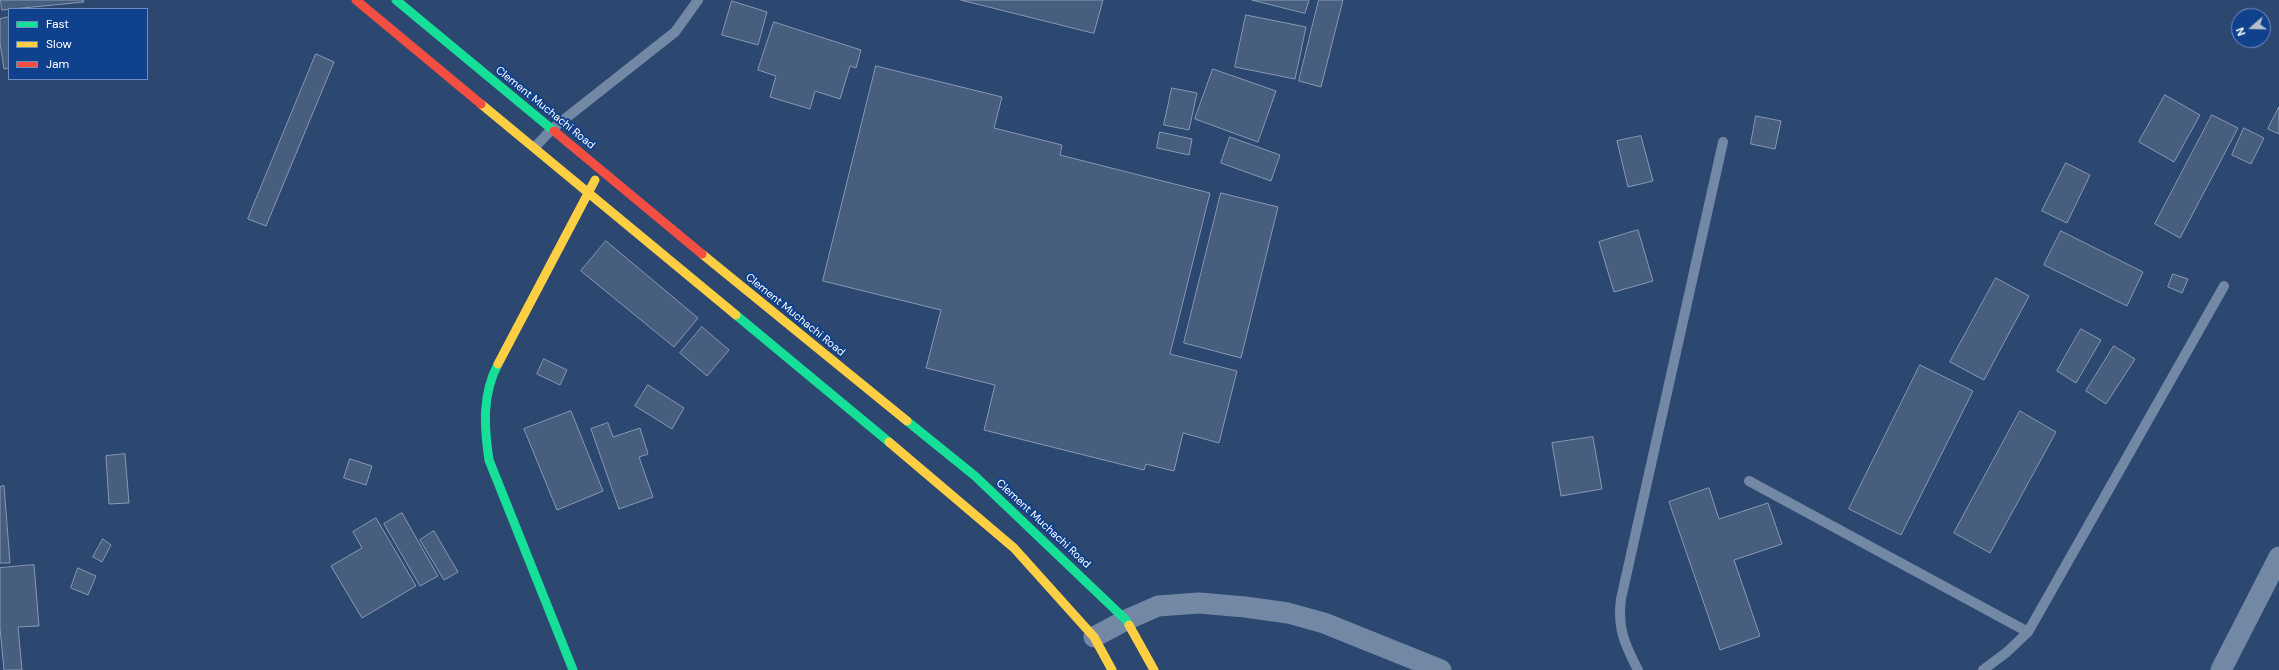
<!DOCTYPE html>
<html>
<head>
<meta charset="utf-8">
<style>
	body { margin:0 }
	#map { position:relative; width:2279px; height:670px; overflow:hidden; background:#2c4770; font-family:"DM Sans",sans-serif }
	canvas { display:block }
	.legend { position:absolute; left:8px; top:8px; width:140px; height:72px; box-sizing:border-box; background:#0f418d; border:1px solid #6f8dbb; margin:0; padding:5px 7px; list-style:none; font-size:12px; color:#fff }
	.legend li { display:flex; align-items:center; gap:8px; height:20px }
	.legend b { width:20px; border:1px solid #6f8dbb }
	.north { position:absolute; left:2231px; top:8px; width:40px; height:40px; box-sizing:border-box; background:#0f418d; border:1px solid #6f8dbb; border-radius:50%; rotate:250deg; font-size:11px; font-weight:700; line-height:16px; text-align:center; color:#fff }
	.north::after { content:''; display:block; margin:auto; width:14px; height:18px; background:#b5bfcd; clip-path:polygon(50% 0,100% 100%,50% 72%,0 100%) }
</style>
</head>
<body>
<div id="map">
<canvas width="2279" height="670"></canvas>
<ul class="legend">
<li><b style="height:5px;background:#16e098"></b>Fast</li>
<li><b style="height:5px;background:#ffcf43"></b>Slow</li>
<li><b style="height:5px;background:#f24e42"></b>Jam</li>
</ul>
<div class="north">N</div>
</div>
<script>
const context = document.querySelector('canvas').getContext('2d');
context.lineJoin = 'round';
function paint(path, color) { context.fillStyle = color; context.fill(path, 'evenodd'); }
function stroke(path, color, width, dash) { context.strokeStyle = color; context.lineWidth = width; context.lineCap = dash ? 'butt' : 'round'; context.setLineDash(dash || []); context.stroke(path); }
function write(font, color, halo, rows, align = 'center') {
  context.font = font + ' "DM Sans",sans-serif'; context.lineWidth = 4; context.setLineDash([]); context.textBaseline = 'middle'; context.strokeStyle = halo; context.fillStyle = color; for (const [text, x, y, turn = 0] of rows) {
    context.save(); context.translate(x, y); context.rotate((+turn || 0) * Math.PI / 180); context.textAlign = isNaN(turn) ? turn : align; if (halo) context.strokeText(text, 0, 0); context.fillText(text, 0, 0); context.restore();
  }
}
const building = new Path2D(`
	M1 0H83L84 2 2 10Z
	M961 0H1103L1094 33Z
	M1252 0H1309L1305 13Z
	M1319 0H1343L1321 87 1299 81Z
	M732 1 767 12 758 45 722 35Z
	M1246 15 1306 27 1295 79 1235 67Z
	M9 17V68L4 69 0 43V19Z
	M774 22 861 50 856 68 850 66 840 99 815 91 810 109 770 97 776 76 758 70Z
	M316 54 334 62 266 226 248 219Z
	M876 66 1002 97 994 128 1062 145 1060 155 1210 193 1170 354 1237 371 1219 443 1183 433 1174 471 1146 464 1144 470 984 430 995 385 926 368 941 310 823 281Z
	M1213 69 1276 91 1258 142 1195 119Z
	M1172 88 1197 93 1189 130 1164 125Z
	M2165 95 2200 115 2174 162 2139 142Z
	M2279 107V134L2268 129Z
	M2212 115 2238 128 2180 238 2155 224Z
	M1756 116 1781 121 1775 149 1751 144Z
	M2244 128 2264 138 2251 164 2232 155Z
	M1160 132 1192 139 1189 155 1157 148Z
	M1641 136 1653 181 1628 187 1617 141Z
	M1230 137 1280 155 1271 181 1221 163Z
	M2066 163 2090 175 2067 223 2042 211Z
	M1221 193 1278 207 1241 358 1184 343Z
	M1638 230 1653 281 1614 292 1599 242Z
	M2061 231 2143 272 2127 306 2044 265Z
	M606 241 698 318 674 347 581 271Z
	M2173 274 2188 279 2182 293 2168 287Z
	M1996 278 2029 296 1984 380 1950 362Z
	M702 327 729 350 707 376 680 353Z
	M2081 329 2101 340 2076 383 2057 371Z
	M2114 346 2135 359 2106 404 2086 391Z
	M544 359 567 370 560 385 537 374Z
	M1920 365 1973 391 1901 535 1849 509Z
	M648 385 684 408 672 429 635 406Z
	M571 411 603 491 557 510 524 429Z
	M2020 411 2056 432 1990 553 1954 533Z
	M608 423 613 437 640 428 648 454 639 457 653 497 619 509 591 429Z
	M1593 437 1602 489 1561 496 1552 443Z
	M125 454 129 503 109 504 106 456Z
	M350 459 372 466 366 485 344 478Z
	M4 486 10 563H0V487Z
	M1709 488 1719 519 1768 503 1782 544 1734 560 1760 636 1720 650 1669 502Z
	M402 513 438 576 420 586 384 524Z
	M376 518 416 586 362 618 331 566 362 548 353 532Z
	M434 531 458 572 444 580 420 540Z
	M103 539 111 545 102 562 93 557Z
	M34 565 39 626 18 627 22 670H4L0 628V568Z
	M78 568 96 576 88 595 71 588Z`);
paint(building, '#475e7f');
stroke(building, '#8799b3', 1);
stroke(new Path2D(`
	M535 147 552 129 675 32 698 0
	M1749 481 2028 632
	M1638 670C1625 645 1617 628 1621 599L1723 142
	M1983 670 2007 652 2028 632 2224 286`), '#7388a5', 10);
stroke(new Path2D(`
	M1094 637 1126 620 1158 606 1199 603 1245 607 1288 613 1324 623 1441 670
	M2221 670 2279 557`), '#7388a5', 21);
stroke(new Path2D(`
	M396 0 554 131
	M736 315 889 442
	M498 364C482 394 484 427 489 460L573 670
	M907 421 975 476 1126 620 1129 625`), '#16e098', 9);
stroke(new Path2D(`
	M481 104 736 315
	M702 254 907 421
	M498 364 595 180
	M889 442 1014 548 1094 637 1112 670
	M1129 625 1154 670`), '#ffcf43', 9);
stroke(new Path2D(`
	M356 0 481 104
	M554 131 702 254`), '#f24e42', 9);
write('11px', '#fff', '#0f418d', [
	["Clement Muchachi Road",545,108,39],
	["Clement Muchachi Road",795,315,39],
	["Clement Muchachi Road",1043,524,43]
]);
</script>
</body>
</html>
